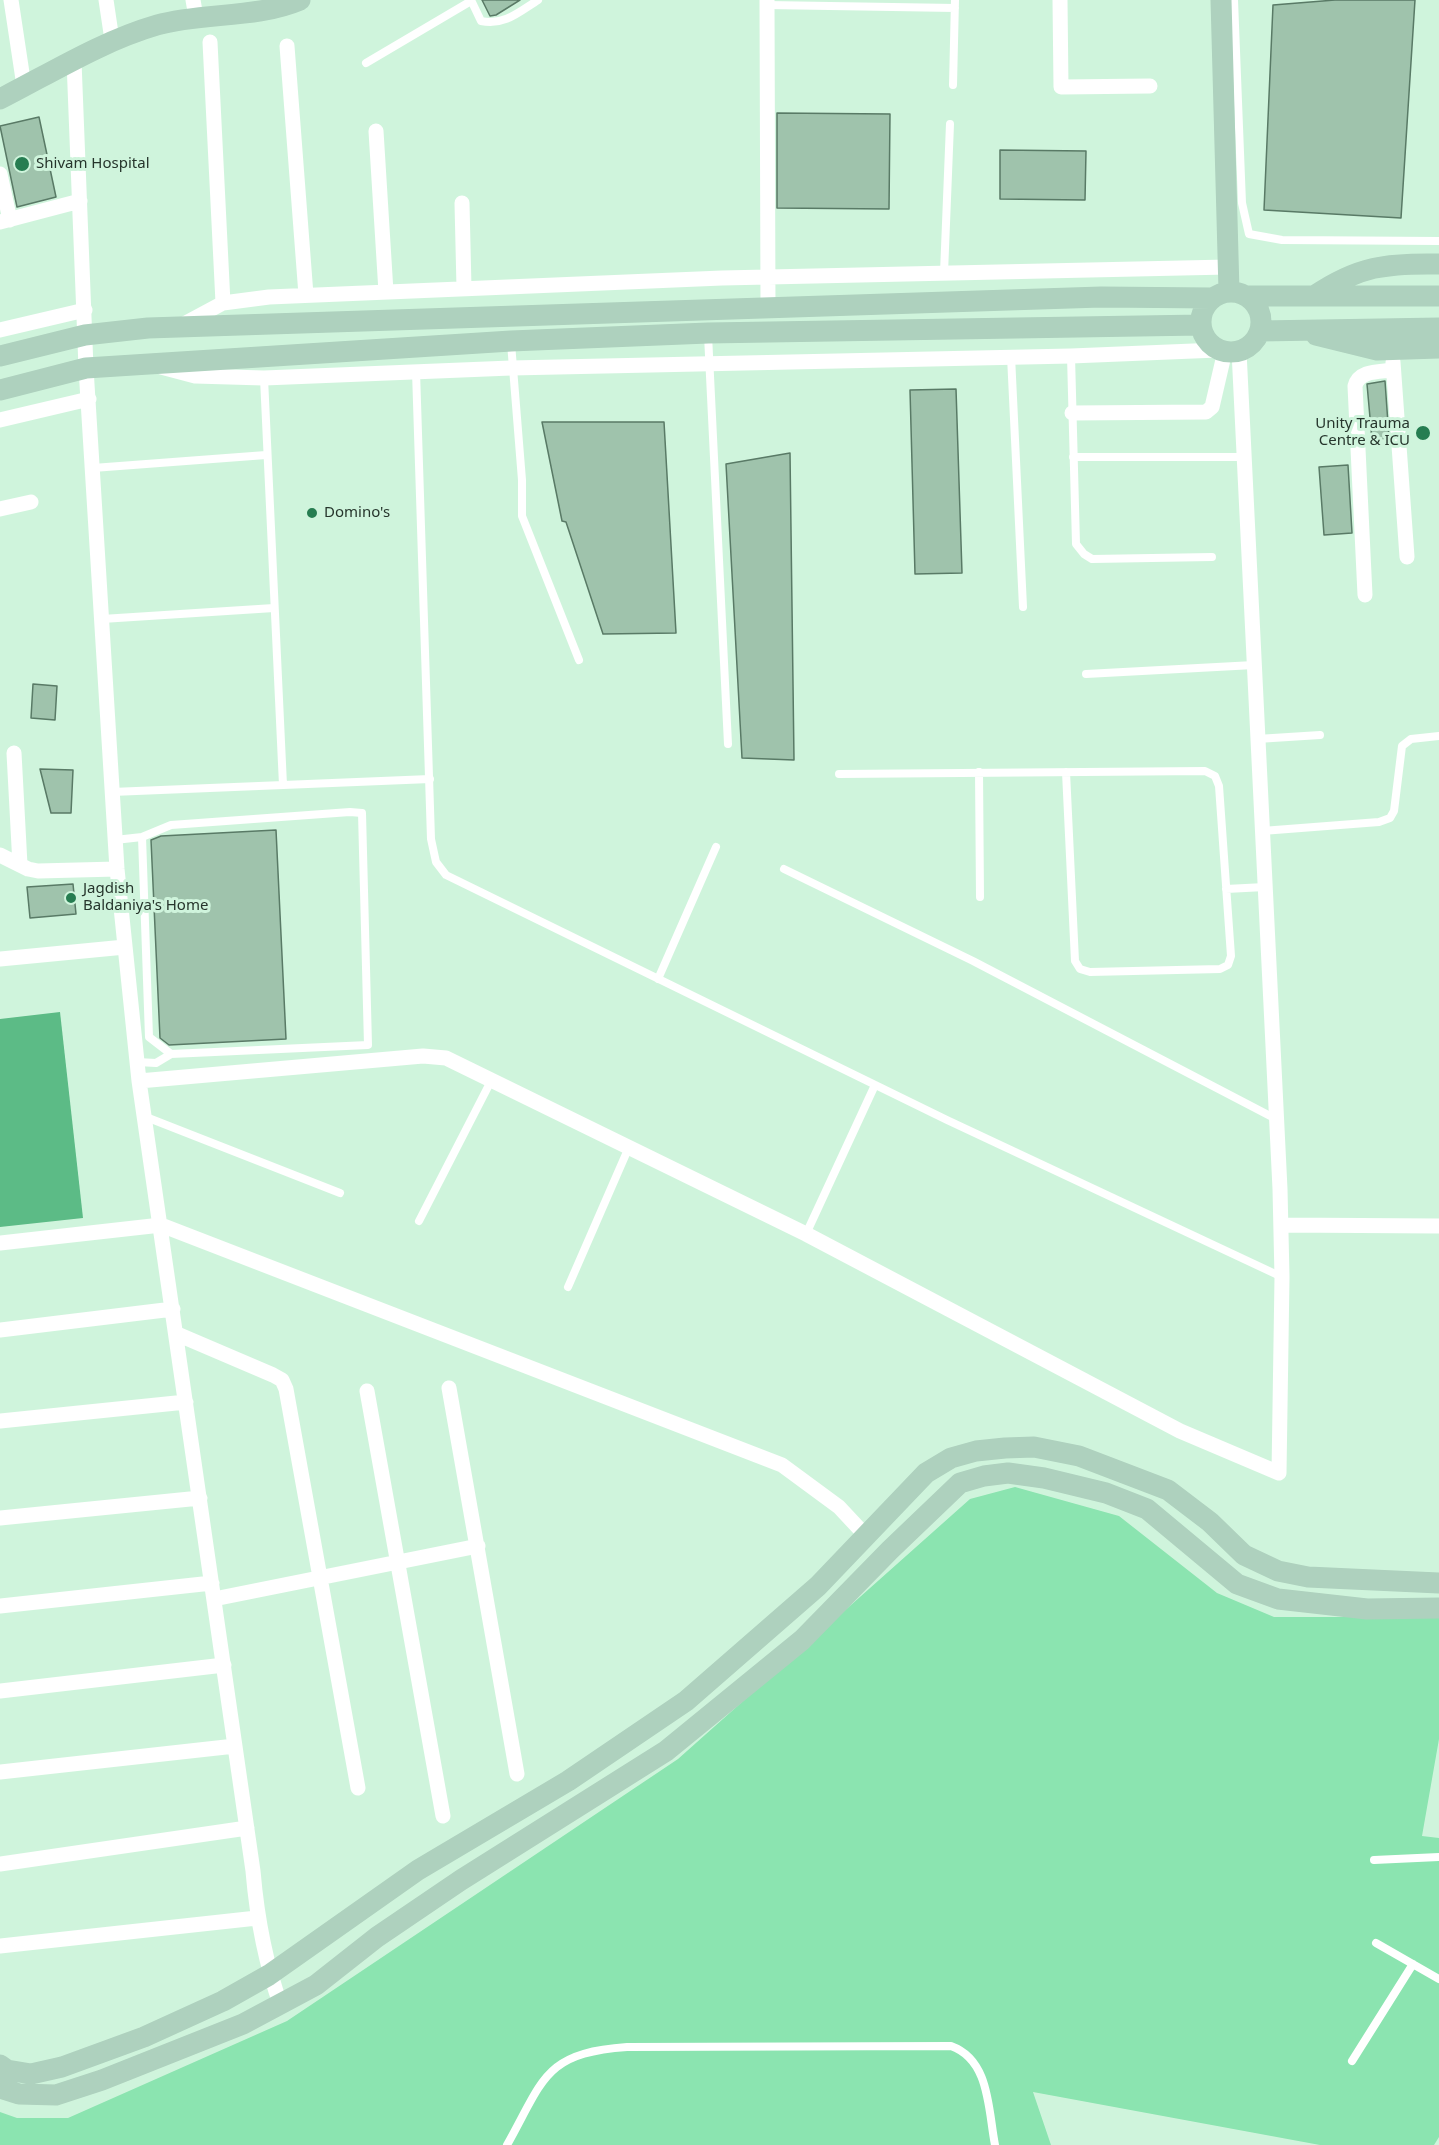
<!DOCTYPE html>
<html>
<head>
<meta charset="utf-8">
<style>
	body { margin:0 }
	canvas { display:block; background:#cff4dc }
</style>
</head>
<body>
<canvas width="1439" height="2145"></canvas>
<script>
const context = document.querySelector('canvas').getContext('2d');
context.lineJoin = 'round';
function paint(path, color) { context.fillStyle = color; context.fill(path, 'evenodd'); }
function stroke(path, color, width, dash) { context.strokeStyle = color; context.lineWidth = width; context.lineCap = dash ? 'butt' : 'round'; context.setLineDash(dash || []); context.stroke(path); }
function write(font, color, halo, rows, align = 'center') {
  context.font = font + ' "Noto Sans",sans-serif'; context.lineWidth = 6; context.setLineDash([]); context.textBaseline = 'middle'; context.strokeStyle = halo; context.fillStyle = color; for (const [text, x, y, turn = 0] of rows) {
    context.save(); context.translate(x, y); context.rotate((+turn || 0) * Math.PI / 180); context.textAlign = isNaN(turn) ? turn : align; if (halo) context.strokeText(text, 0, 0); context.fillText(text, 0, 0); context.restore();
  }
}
paint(new Path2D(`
	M1015 1487 1119 1516 1217 1593 1274 1617H1439V1739L1422 1836 1439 1838V2137L1434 2145H1320L1033 2092 1051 2145H0V2112L17 2118H68L287 2021 678 1759 970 1499Z`), '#8be4b0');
paint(new Path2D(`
	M60 1012 83 1218 0 1227V1019Z`), '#5cbb86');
const building = new Path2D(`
	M482 0H520L496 15 490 16Z
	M1335 0H1415L1401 218 1264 210 1273 5Z
	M777 113 890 114 889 209 777 208Z
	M39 117 56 197 17 207 0 126Z
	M1000 150 1086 151 1085 200 1000 199Z
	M1385 381 1389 438 1372 440 1367 384Z
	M956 389 962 573 915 574 910 390Z
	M542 422H664L676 633 603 634 566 522 562 521Z
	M790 453 794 760 742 758 726 464Z
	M1348 465 1352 533 1324 535 1319 467Z
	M33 684 57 686 55 720 31 718Z
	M40 769 73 770 71 813H51Z
	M276 830 286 1039 169 1045 160 1038 151 840 161 836Z
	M73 884 76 914 30 918 27 887Z`);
paint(building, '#9fc3ac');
stroke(building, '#597a66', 1.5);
stroke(new Path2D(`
	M471 0 481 21C504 26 519 12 538 0
	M1234 0 1242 203 1249 234 1282 240 1439 241
	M767 5 955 8
	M366 63 471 1
	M953 85 955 0
	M944 273 950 124
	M708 335 728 744
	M511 343 522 480V516L579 660
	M1011 356 1023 607
	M1071 356 1076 544 1084 554 1092 559 1212 557
	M416 371 431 839 436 862 446 875 947 1120 1282 1277
	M264 378 283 785
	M1073 457H1244
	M93 468 266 455
	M102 619 274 608
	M1086 674 1254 665
	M1257 739 1320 735
	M979 772 980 897
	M839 774 1205 771 1215 776 1219 786 1231 956 1228 965 1220 969 1090 972 1080 969 1075 961 1066 772
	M112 792 430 779
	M1262 831 1379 822 1390 818 1394 811 1402 746 1411 739 1439 736
	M142 837 149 1037 171 1054
	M115 840 142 837 171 825 350 812 362 813 368 1045 171 1054 156 1063 137 1062
	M784 869 973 961 1276 1119
	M1226 889 1265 887
	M658 979 716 847
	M146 1117 340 1193
	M419 1221 491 1081
	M806 1234 875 1085
	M568 1287 629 1147
	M1374 1860 1439 1857
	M1376 1943 1439 1979
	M1352 2061 1413 1964
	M507 2145C544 2079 544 2053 627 2047L951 2046C990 2060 988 2109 995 2145`), '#fff', 8);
stroke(new Path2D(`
	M11 0 24 86
	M106 0 112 40
	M193 0 196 17
	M767 0 768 308
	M1060 0 1061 87 1150 86
	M210 42 223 303
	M287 46 306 295
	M74 61 86 368 117 869 139 1081 253 1871C257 1918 265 1962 281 2006
	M376 131 386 292
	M0 174 10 220
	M462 203 464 288
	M0 222 80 201
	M182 325 223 303 269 297 722 278 1228 267
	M0 330 85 310
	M1393 362 1407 557
	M161 367 195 376 264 378 511 368 1071 356 1218 350
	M1072 413 1206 412 1212 407 1225 351
	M0 420 89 399
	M0 509 31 502
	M1365 595 1355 386C1359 370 1379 372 1393 370
	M14 753 20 865
	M0 855 28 869 38 871 117 869
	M0 959 125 947
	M139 1081 423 1056 446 1058 806 1234 1180 1431 1279 1473 1282 1277 1280 1189 1239 351
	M1281 1225 1439 1226
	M0 1243 161 1225 782 1465 839 1507 867 1537
	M0 1330 173 1309
	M177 1334 273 1375 282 1380 286 1389 358 1788
	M449 1388 517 1774
	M367 1391 443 1816
	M0 1421 186 1402
	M0 1518 200 1498
	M214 1599 478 1546
	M0 1606 212 1583
	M0 1691 224 1665
	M0 1772 235 1746
	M0 1864 247 1828
	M0 1946 257 1918`), '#fff', 15);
stroke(new Path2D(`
	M1221 0 1229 291
	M0 99C51 73 102 41 157 25 204 12 255 19 300 0
	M1201 322a30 30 0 1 1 60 0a30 30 0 1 1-60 0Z
	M1247 296H1439
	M1314 296C1358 266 1387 263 1439 264
	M1260 331 1439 328
	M1316 335 1377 350 1439 348
	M0 356 85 335 148 328 1101 297 1212 298
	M0 390 86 368 511 341 708 333 1201 325
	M0 2065 7 2070 31 2074 62 2067 144 2037 223 2001 269 1975 418 1870 568 1781 686 1701 818 1586 926 1473 951 1458 976 1451 1005 1448 1034 1447 1079 1456 1168 1490 1210 1522 1244 1555 1278 1571 1308 1577 1439 1583
	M0 2088 19 2094 56 2095 102 2080 243 2024 316 1985 377 1937 461 1880 666 1751 802 1640 890 1550 960 1483 984 1476 1008 1473 1044 1478 1106 1493 1147 1509 1237 1584 1278 1599 1367 1609 1439 1608`), '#aed1be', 21);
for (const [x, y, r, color] of [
	[22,164,8,"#267d51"],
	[1423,433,8,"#267d51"],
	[312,513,6,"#267d51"],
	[71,898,6,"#267d51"]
]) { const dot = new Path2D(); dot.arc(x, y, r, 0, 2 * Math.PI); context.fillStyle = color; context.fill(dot); stroke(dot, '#cff4dc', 2); }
write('15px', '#26352c', '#cff4dc', [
	["Shivam Hospital",36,164],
	["Unity Trauma",1410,424,"right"],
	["Centre & ICU",1410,441,"right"],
	["Domino's",324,513],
	["Jagdish",83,889],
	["Baldaniya's Home",83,906]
], 'left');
</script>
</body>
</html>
